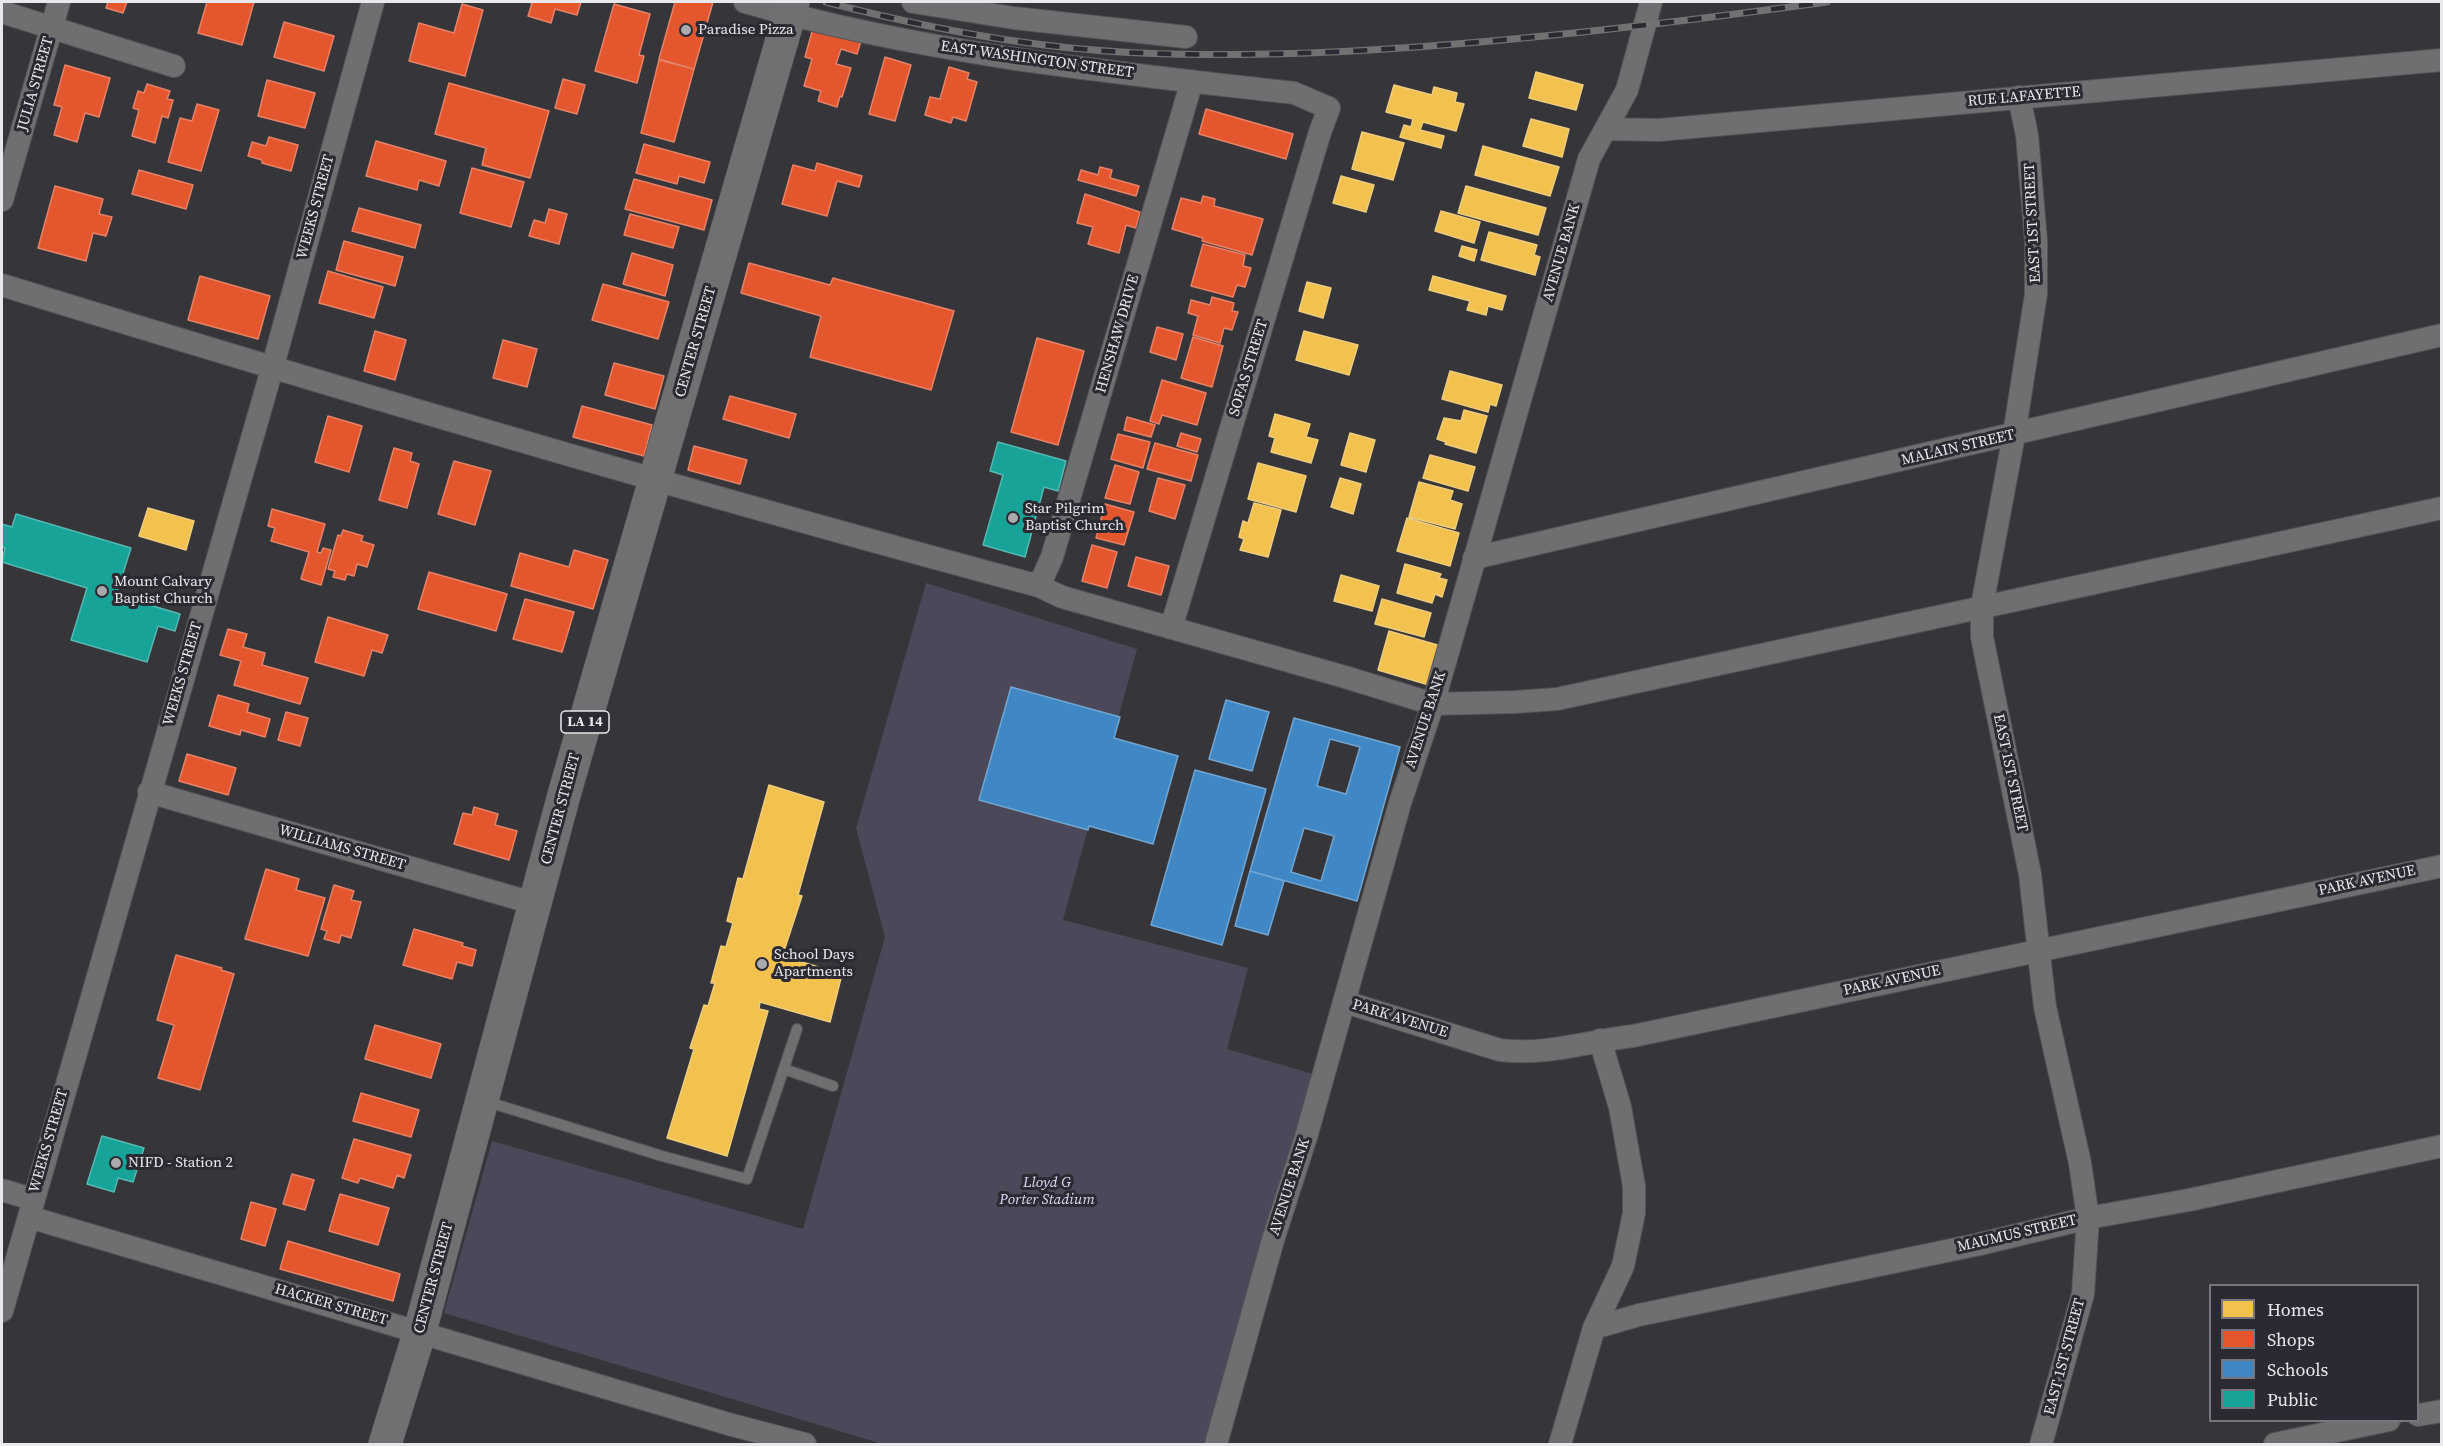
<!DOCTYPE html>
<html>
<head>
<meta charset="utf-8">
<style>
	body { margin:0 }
	#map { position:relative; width:2443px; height:1446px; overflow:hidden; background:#36363a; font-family:"Source Serif 4",serif }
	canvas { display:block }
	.frame { position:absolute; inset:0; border:3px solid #e8e8ed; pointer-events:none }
	.legend { position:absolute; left:2209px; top:1284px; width:210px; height:138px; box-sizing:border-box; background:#2b2a32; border:2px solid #77767d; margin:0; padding:8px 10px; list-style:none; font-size:18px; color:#e8e8ed }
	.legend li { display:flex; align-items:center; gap:12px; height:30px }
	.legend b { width:30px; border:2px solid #77767d }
</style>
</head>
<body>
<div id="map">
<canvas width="2443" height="1446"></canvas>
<div class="frame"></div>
<ul class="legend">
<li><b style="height:16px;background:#f2c14e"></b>Homes</li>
<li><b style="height:16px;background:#e4572e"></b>Shops</li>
<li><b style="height:16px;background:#3f88c5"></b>Schools</li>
<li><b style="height:16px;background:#17a398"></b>Public</li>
</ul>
</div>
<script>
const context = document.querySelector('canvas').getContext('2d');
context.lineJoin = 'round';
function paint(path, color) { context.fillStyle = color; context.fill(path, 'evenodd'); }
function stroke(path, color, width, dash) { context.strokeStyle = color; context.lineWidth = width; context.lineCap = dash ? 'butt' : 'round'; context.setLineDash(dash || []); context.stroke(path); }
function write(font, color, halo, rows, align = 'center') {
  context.font = font + ' "Source Serif 4",serif'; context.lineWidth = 6; context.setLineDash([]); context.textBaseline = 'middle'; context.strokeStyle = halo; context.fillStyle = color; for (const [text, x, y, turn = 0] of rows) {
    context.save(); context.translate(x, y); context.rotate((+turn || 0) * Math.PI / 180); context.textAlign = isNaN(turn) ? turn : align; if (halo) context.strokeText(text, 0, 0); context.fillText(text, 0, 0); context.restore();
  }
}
paint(new Path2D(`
	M926 583 1137 649 1063 920 1248 968 1227 1049 1317 1075 1206 1444H883L444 1313 492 1141 803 1229 885 937 856 828Z`), '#4b4859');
const homes = new Path2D(`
	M1536 72 1583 85 1576 110 1529 98Z
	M1394 85 1432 95 1434 87 1457 93 1455 102 1464 104 1456 131 1423 122 1420 130 1444 136 1441 148 1400 137 1404 125 1411 127 1413 119 1386 112Z
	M1531 119 1569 129 1562 157 1523 146Z
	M1362 132 1404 143 1393 180 1352 169Z
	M1483 146 1559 167 1550 196 1475 175Z
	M1341 176 1374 185 1366 212 1333 203Z
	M1466 186 1546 208 1538 235 1458 213Z
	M1441 211 1480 222 1474 243 1435 231Z
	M1489 232 1537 245 1534 255 1540 257 1535 275 1481 260Z
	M1462 246 1477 250 1474 261 1459 256Z
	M1433 276 1506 296 1502 310 1488 306 1486 315 1467 310 1470 301 1429 290Z
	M1307 282 1331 288 1323 318 1299 311Z
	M1304 331 1358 345 1349 375 1296 360Z
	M1450 371 1502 385 1496 406 1490 404 1488 412 1442 399Z
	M1464 410 1487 416 1476 453 1445 444 1446 442 1437 439 1444 418 1461 421Z
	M1275 414 1310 424 1306 437 1318 440 1311 463 1271 452 1275 438 1269 436Z
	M1350 433 1375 440 1366 472 1341 465Z
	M1430 455 1475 467 1468 491 1423 478Z
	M1258 463 1306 476 1296 512 1248 499Z
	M1340 478 1361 484 1353 514 1331 507Z
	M1419 482 1453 491 1450 500 1462 504 1455 529 1409 517Z
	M1254 503 1281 510 1268 557 1240 550 1244 539 1239 537 1243 521 1248 523Z
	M148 508 194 521 186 550 139 536Z
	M1407 518 1459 533 1450 566 1397 551Z
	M1405 564 1441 574 1439 578 1447 580 1442 597 1435 594 1432 603 1397 593Z
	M1341 575 1379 586 1372 611 1334 601Z
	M1382 599 1431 613 1424 637 1375 624Z
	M1389 631 1441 646 1429 685 1378 670Z
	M769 785 824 802 798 895 802 896 785 948 777 947 775 954 842 974 830 1022 760 1002 759 1009 768 1011 727 1156 667 1138 694 1049 690 1048 704 1005 708 1006 715 983H711L721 946 726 947 733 923 727 921 738 878 743 879Z`);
paint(homes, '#f2c14e');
stroke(homes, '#efcd7e', 1.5);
const shops = new Path2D(`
	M108 2H127L123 13 106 8Z
	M207 2H254L242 45 198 33Z
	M528 2H581L577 15 555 9 551 23 528 16 532 3Z
	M675 2H713L694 69 659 59Z
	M462 4 483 10 465 76 409 61 419 23 454 33Z
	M614 4 650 14 639 55 644 56 637 83 595 71Z
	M284 22 334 36 324 71 274 57Z
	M813 28 861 41 857 54 841 49 836 64 851 68 842 97 840 96 837 107 818 101 821 91 804 86 812 59 805 57Z
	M885 57 911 65 895 121 869 114Z
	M659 60 694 69 674 142 641 133Z
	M65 65 110 78 99 117 85 113 77 142 54 135 62 107 54 105Z
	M949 67 969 73 967 79 977 82 966 121 953 117 951 123 925 115 930 97 940 99Z
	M563 79 585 85 577 114 555 108Z
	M267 80 315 93 305 128 258 116Z
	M449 83 549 111 530 178 482 165 486 148 435 134Z
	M147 84 170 91 167 99 173 100 168 118 162 116 155 143 132 136 139 110 133 108 138 91 144 93Z
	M197 104 219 110 201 171 168 162 180 118 192 121Z
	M1206 109 1293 134 1286 159 1199 134Z
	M269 137 298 145 291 171 262 163V160L248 156 252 142 266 146Z
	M376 141 446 161 439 186 419 180 417 190 366 176Z
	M644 144 710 162 704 183 679 176 677 184 636 173Z
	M817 163 862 176 859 187 837 181 827 216 782 204 793 165 815 171Z
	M1100 167 1112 170 1110 178 1139 186 1136 196 1078 180 1081 170 1098 175Z
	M472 168 524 182 511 227 460 213Z
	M139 170 193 185 186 209 132 194Z
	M634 179 712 200 704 230 625 209Z
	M55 186 103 199 99 214 112 217 106 236 93 233 86 261 38 248Z
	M1085 194 1140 212 1136 228 1126 225 1119 253 1088 244 1093 227 1077 223Z
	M1203 196 1215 199 1214 206 1263 219 1252 255 1202 241 1203 238 1172 229 1181 198 1201 203Z
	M359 208 421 225 415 248 352 231Z
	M549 209 567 214 559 244 529 236 534 220 545 223Z
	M630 214 679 227 673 248 624 235Z
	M344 241 403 257 395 286 336 270Z
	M1203 244 1245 255 1243 266 1251 268 1245 287 1237 285 1233 297 1191 286Z
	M632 253 673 265 665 296 623 284Z
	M749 263 830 285 833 278 954 311 931 390 810 357 821 316 741 293Z
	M328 271 383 287 374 318 319 303Z
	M200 276 270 296 258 339 188 320Z
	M603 284 669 302 658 339 592 320Z
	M1212 297 1234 303 1232 311 1238 312 1232 330 1224 328 1220 343 1193 335 1198 316 1188 313 1191 300 1210 305Z
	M1157 327 1183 334 1176 360 1150 352Z
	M375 331 406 340 395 380 364 371Z
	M1193 337 1223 346 1212 387 1181 378Z
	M1037 338 1084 351 1058 445 1011 432Z
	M503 340 537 349 527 387 493 378Z
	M614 363 664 376 655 409 605 395Z
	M1162 380 1206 393 1197 425 1162 415 1159 424 1150 421Z
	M730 396 796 414 789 438 723 419Z
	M582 406 652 425 644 456 573 437Z
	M328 416 362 426 349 472 315 462Z
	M1127 417 1155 425 1151 437 1124 430Z
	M1181 433 1201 439 1197 452 1177 446Z
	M1118 434 1150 442 1143 468 1111 459Z
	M1155 443 1198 455 1191 481 1147 469Z
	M694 446 747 460 740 484 688 470Z
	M394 448 412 453 410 461 419 464 407 508 379 500Z
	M454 461 491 471 475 525 438 514Z
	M1115 465 1139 472 1130 504 1105 498Z
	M1158 478 1185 485 1175 519 1149 511Z
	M1105 504 1134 512 1124 545 1096 538Z
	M272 509 325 524 317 552 321 553 323 548 331 550 321 585 301 579 309 552 271 541 275 528 268 526Z
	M343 530 363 536 361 541 374 545 367 567 357 564 354 576 347 574 345 580 333 577 335 571 328 569 338 535 341 536Z
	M1092 545 1117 552 1107 588 1082 581Z
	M574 550 608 560 593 609 511 586 520 553 569 567Z
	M1136 557 1169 566 1161 595 1128 586Z
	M429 572 507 594 496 631 418 609Z
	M525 599 574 612 562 652 513 639Z
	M328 617 388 635 382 653 372 650 364 676 315 662Z
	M228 629 247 634 243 647 265 653 262 665 308 678 300 704 234 685 241 661 220 655Z
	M218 695 249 704 247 712 270 719 265 737 241 730 240 735 209 726Z
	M286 712 308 718 300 746 278 740Z
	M187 754 236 768 228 795 179 781Z
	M474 807 498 814 495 825 517 831 509 860 454 844 463 813 472 815Z
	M266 869 299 879 296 890 325 898 308 956 245 939Z
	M334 885 354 891 351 900 361 902 351 938 341 935 339 943 324 939 327 931 321 929Z
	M414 929 463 943 462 946 476 950 472 966 457 962 452 979 403 965Z
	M176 955 222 968 221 970 234 974 200 1090 158 1078 174 1025 157 1020Z
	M375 1025 441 1044 431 1078 365 1059Z
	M361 1093 419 1110 411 1137 353 1121Z
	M354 1139 411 1155 404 1178 397 1175 393 1188 360 1178 358 1183 342 1178Z
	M292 1174 314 1180 305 1210 283 1204Z
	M340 1194 389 1208 378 1245 329 1231Z
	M251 1202 276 1209 265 1246 241 1239Z
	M288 1241 400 1274 393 1301 280 1269Z`);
paint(shops, '#e4572e');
stroke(shops, '#e58267', 1.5);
const schools = new Path2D(`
	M1011 687 1120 717 1114 738 1178 756 1153 844 1089 826 1088 830 979 800Z
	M1226 700 1269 712 1252 771 1209 759Z
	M1294 718 1400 747 1357 901 1250 871ZM1330 739 1360 747 1346 794 1317 786ZM1304 828 1334 836 1321 881 1291 872Z
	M1195 770 1266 789 1222 945 1151 925Z
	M1250 871 1284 881 1268 935 1235 926Z`);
paint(schools, '#3f88c5');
stroke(schools, '#72a5d1', 1.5);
const public = new Path2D(`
	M998 442 1066 461 1058 491 1044 487 1025 557 983 545 1003 475 990 471Z
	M16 514 131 548 116 595 180 614 175 631 158 626 147 662 71 640 87 588 2 562 5 548 2 547V524L12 527Z
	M102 1136 144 1148 133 1182 118 1178 114 1192 87 1184Z`);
paint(public, '#17a398');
stroke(public, '#56b8b2', 1.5);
const service = new Path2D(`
	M784 1069 833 1086
	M485 1101 662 1156 747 1179 797 1029`);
const minor = new Path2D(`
	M745 2C924 54 1110 72 1294 93L1329 108 1320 132 1171 628
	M913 2 1014 18 1186 37
	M2 12 174 66
	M2019 97 2027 135 2036 241V294L2014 435 1982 606V637L2030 874 2045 1007 2080 1163 2088 1218 2083 1294 2041 1444
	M1606 129 1659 130 2442 60
	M2 200 59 2
	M2 285C346 391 691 493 1039 586L1062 597 1345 677 1433 704 1515 702 1557 699 2442 508
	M1474 558 2442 335
	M1039 586 1052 557 1192 81
	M149 792 536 904
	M1345 1002 1500 1050C1545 1056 1589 1041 1633 1036L2442 866
	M2 1190 32 1199
	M29 1217 732 1425 805 1444
	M2 1311 272 369 373 2
	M1594 1328 1639 1315 1980 1244 2088 1218 2189 1200 2442 1146
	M2418 1415 2442 1411
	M1216 1444 1273 1240 1306 1137 1400 803 1433 704 1589 159 1627 90 1651 2
	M1560 1444 1594 1328 1623 1266 1634 1213V1186L1620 1107 1600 1040
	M2275 1444 2389 1420`);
const primary = new Path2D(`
	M385 1444 420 1331 564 795 793 2`);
stroke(service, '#535356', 12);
stroke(minor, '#535356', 24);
stroke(primary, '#535356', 34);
stroke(service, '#6f6e71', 10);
stroke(minor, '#6f6e71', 22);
stroke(primary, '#707072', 33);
const rail = new Path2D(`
	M826 2C892 19 961 34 1029 43 1129 57 1233 56 1333 52 1499 44 1663 24 1827 2`);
stroke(rail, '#717172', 7);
stroke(rail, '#2b2a32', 4.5, [14]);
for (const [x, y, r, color] of [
	[686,30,6,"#aaaaae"],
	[1013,518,6,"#aaaaae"],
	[102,591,6,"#aaaaae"],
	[762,964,6,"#aaaaae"],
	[116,1163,6,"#aaaaae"]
]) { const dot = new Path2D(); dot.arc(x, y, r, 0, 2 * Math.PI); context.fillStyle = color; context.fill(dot); stroke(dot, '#2b2a32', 2); }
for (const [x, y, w] of [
	[585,722,48]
]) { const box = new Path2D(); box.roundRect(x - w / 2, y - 11, w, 22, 4.5); context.fillStyle = '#2b2a32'; context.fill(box); stroke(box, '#e8e8ed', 1.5); }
write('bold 14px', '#e8e8ed', null, [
	["LA 14",585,722]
]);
write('15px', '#e8e8ed', '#2b2a32', [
	["Paradise Pizza",698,30],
	["Star Pilgrim",1025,509],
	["Baptist Church",1025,526],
	["Mount Calvary",114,582],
	["Baptist Church",114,599],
	["School Days",774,955],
	["Apartments",774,972],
	["NIFD - Station 2",128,1163]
], 'left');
write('15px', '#e8e8ed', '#2b2a32', [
	["EAST WASHINGTON STREET",1037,60,8],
	["JULIA STREET",36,84,-74],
	["RUE LAFAYETTE",2024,97,-5],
	["WEEKS STREET",316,207,-75],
	["EAST 1ST STREET",2033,223,-93],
	["AVENUE BANK",1562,253,-74],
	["HENSHAW DRIVE",1118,334,-74],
	["CENTER STREET",696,342,-74],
	["SOFAS STREET",1249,368,-73],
	["MALAIN STREET",1958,448,-13],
	["WEEKS STREET",183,674,-74],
	["AVENUE BANK",1426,720,-72],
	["EAST 1ST STREET",2010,773,78],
	["CENTER STREET",561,809,-75],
	["WILLIAMS STREET",342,848,16],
	["PARK AVENUE",2367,881,-12],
	["PARK AVENUE",1892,981,-12],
	["PARK AVENUE",1400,1019,17],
	["WEEKS STREET",49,1141,-74],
	["AVENUE BANK",1290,1187,-72],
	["MAUMUS STREET",2017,1234,-13],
	["CENTER STREET",434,1278,-75],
	["HACKER STREET",331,1305,16],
	["EAST 1ST STREET",2065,1357,-75]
]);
write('italic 15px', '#ded9f8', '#2b2a32', [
	["Lloyd G",1047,1183],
	["Porter Stadium",1047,1200]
]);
</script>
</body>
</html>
